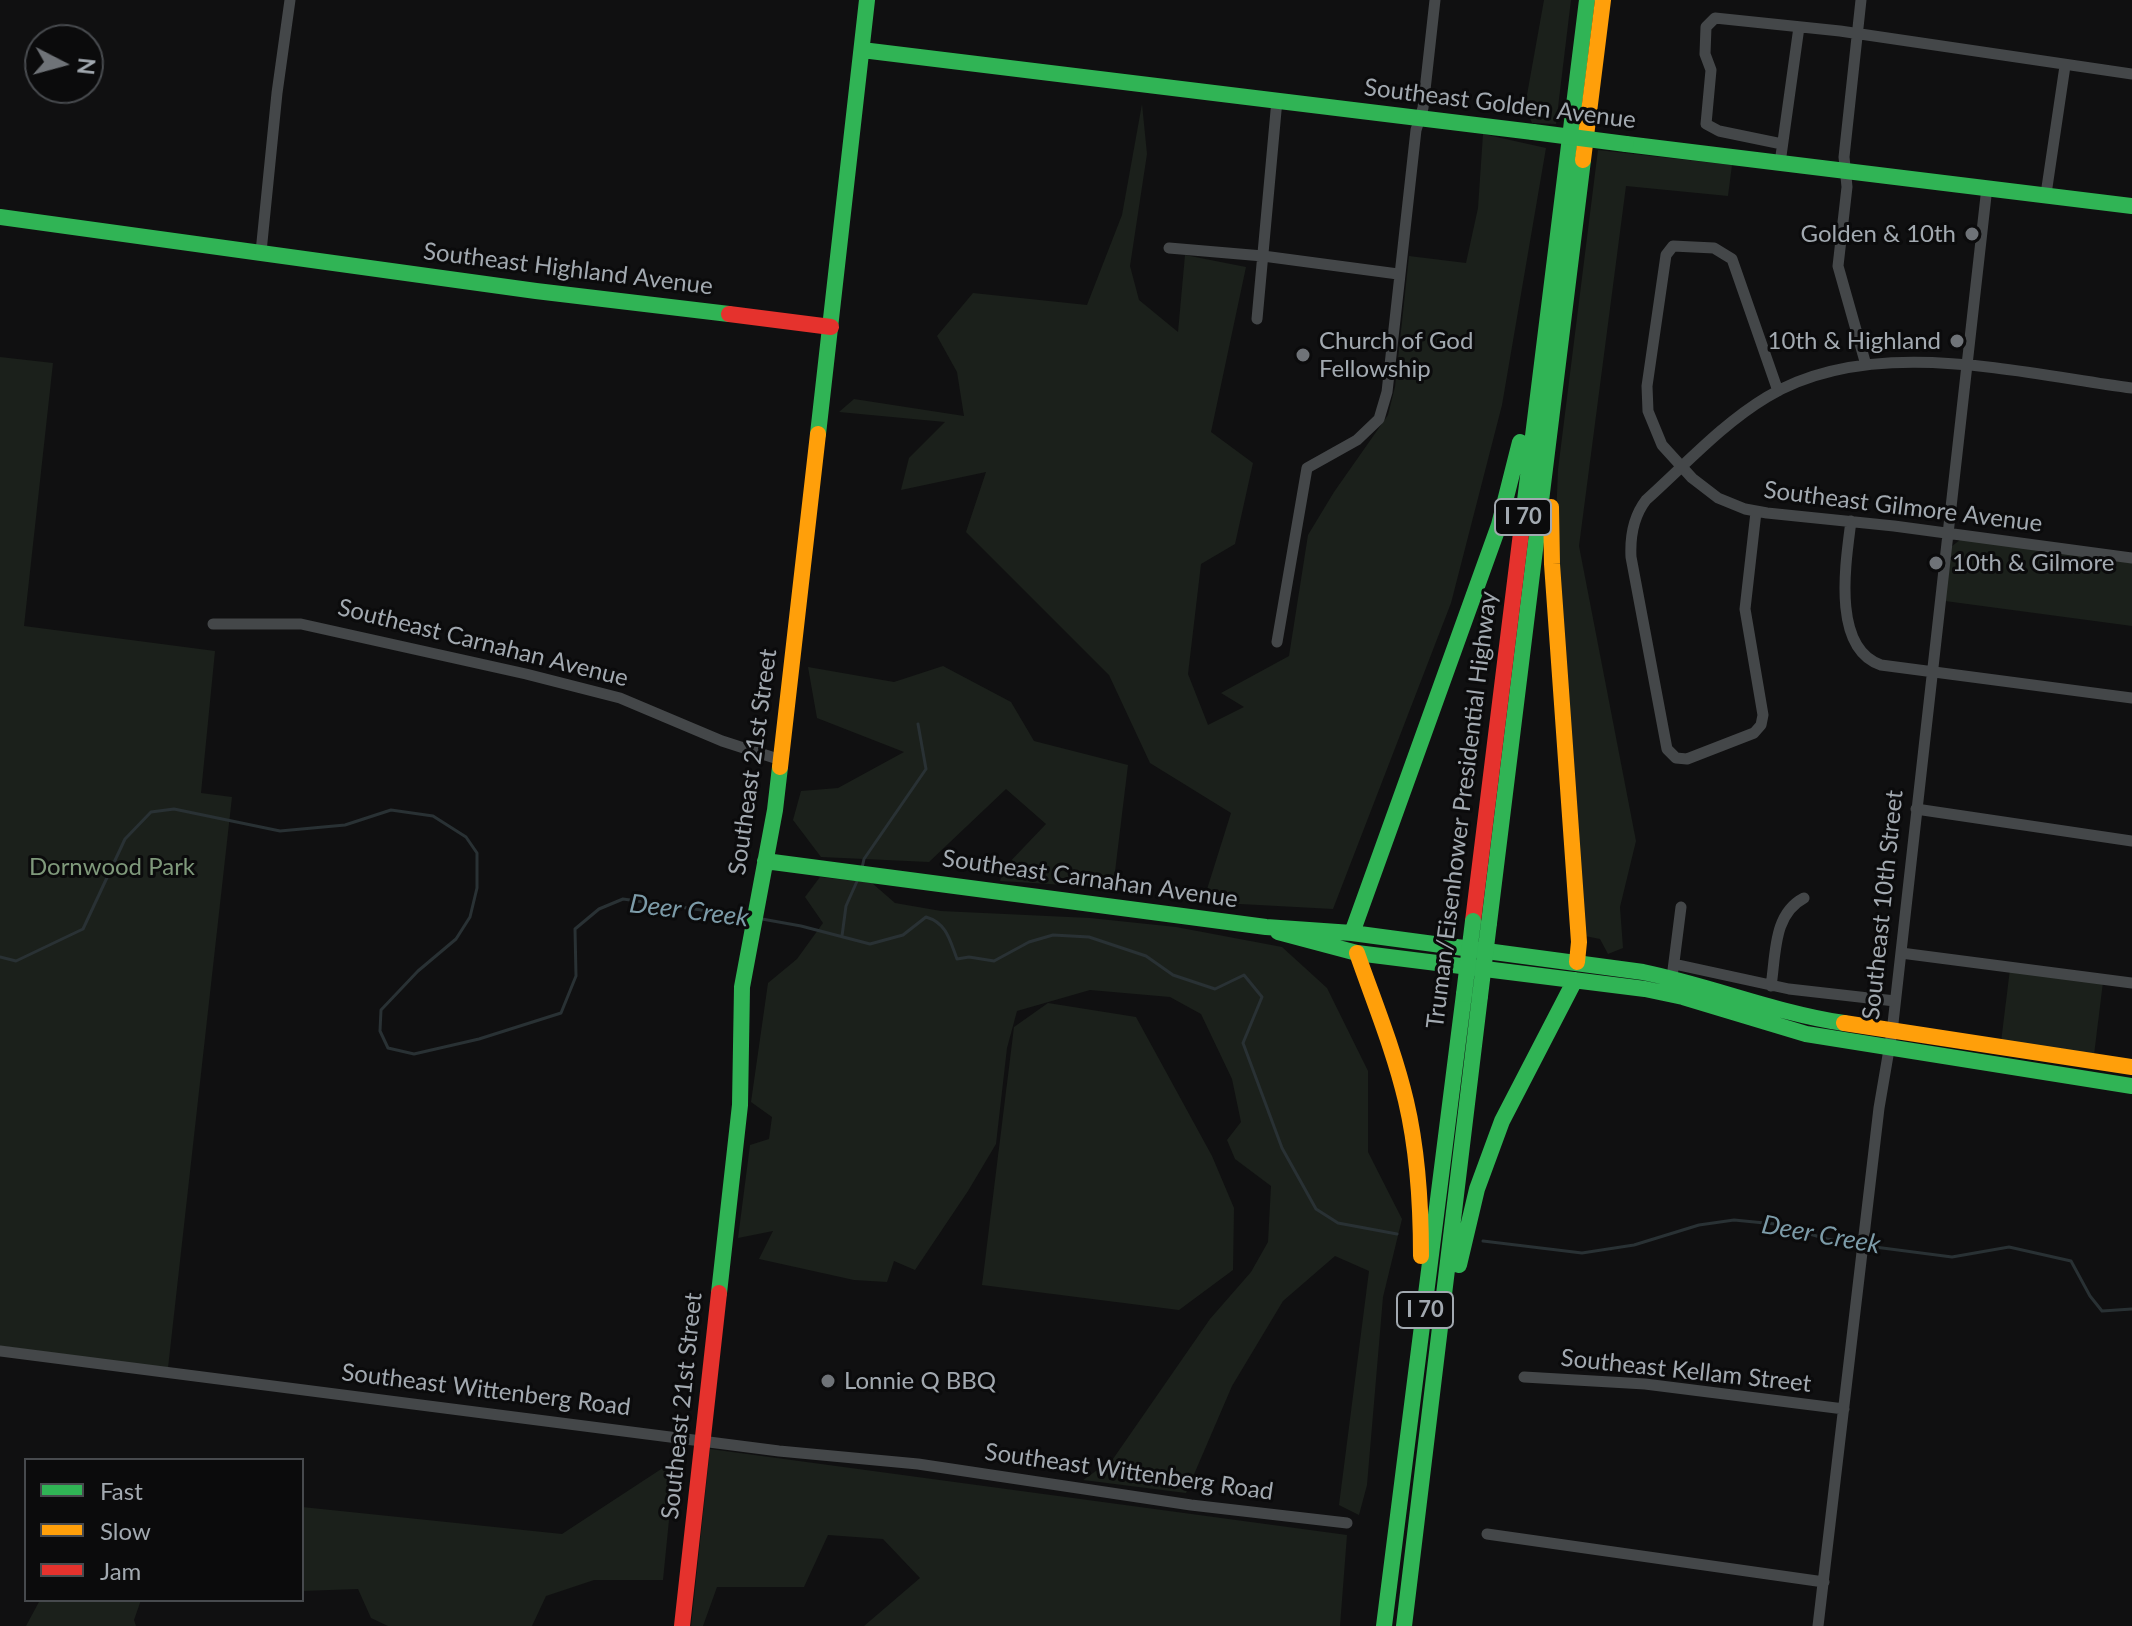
<!DOCTYPE html>
<html>
<head>
<meta charset="utf-8">
<style>
	body { margin:0 }
	#map { position:relative; width:2132px; height:1626px; overflow:hidden; background:#101011; font-family:Lato,sans-serif }
	canvas { display:block }
	.legend { position:absolute; left:24px; top:1458px; width:280px; height:144px; box-sizing:border-box; background:#0b0b0c; border:2px solid #474a4e; margin:0; padding:10px 14px; list-style:none; font-size:24px; color:#a2a9b0 }
	.legend li { display:flex; align-items:center; gap:16px; height:40px }
	.legend b { width:40px; border:2px solid #474a4e }
	.north { position:absolute; left:24px; top:24px; width:80px; height:80px; box-sizing:border-box; background:#0b0b0c; border:2px solid #474a4e; border-radius:50%; rotate:96deg; font-size:22px; font-weight:700; line-height:32px; text-align:center; color:#a2a9b0 }
	.north::after { content:''; display:block; margin:auto; width:28px; height:36px; background:#6f7378; clip-path:polygon(50% 0,100% 100%,50% 72%,0 100%) }
</style>
</head>
<body>
<div id="map">
<canvas width="2132" height="1626"></canvas>
<ul class="legend">
<li><b style="height:10px;background:#30b455"></b>Fast</li>
<li><b style="height:10px;background:#ff9f0a"></b>Slow</li>
<li><b style="height:10px;background:#e5322d"></b>Jam</li>
</ul>
<div class="north">N</div>
</div>
<script>
const context = document.querySelector('canvas').getContext('2d');
context.lineJoin = 'round';
function paint(path, color) { context.fillStyle = color; context.fill(path, 'evenodd'); }
function stroke(path, color, width, dash) { context.strokeStyle = color; context.lineWidth = width; context.lineCap = dash ? 'butt' : 'round'; context.setLineDash(dash || []); context.stroke(path); }
function write(font, color, halo, rows, align = 'center') {
  context.font = font + ' Lato,sans-serif'; context.lineWidth = 6; context.setLineDash([]); context.textBaseline = 'middle'; context.strokeStyle = halo; context.fillStyle = color; for (const [text, x, y, turn = 0] of rows) {
    context.save(); context.translate(x, y); context.rotate((+turn || 0) * Math.PI / 180); context.textAlign = isNaN(turn) ? turn : align; if (halo) context.strokeText(text, 0, 0); context.fillText(text, 0, 0); context.restore();
  }
}
paint(new Path2D(`
	M1544 0H1571L1556 124 1532 123 1525 106Z
	M1142 104 1147 154 1130 266 1139 300 1178 332 1185 255 1246 267 1211 432 1253 463 1235 544 1201 564 1188 674 1208 725 1244 707 1221 693 1289 656 1308 535 1334 492 1388 415 1395 387 1409 256 1466 263 1478 208 1483 134 1546 148 1502 405 1451 603 1333 909 1203 902 1231 813 1150 763 1109 675 966 532 986 472 901 490 909 458 945 422 839 412 854 399 964 416 957 372 937 336 973 293 1087 305 1122 215Z
	M1598 150 1732 165 1728 196 1626 186 1579 546 1636 841 1620 907 1623 948 1608 954 1600 939 1585 936 1556 518 1558 470Z
	M0 357 53 363 24 626 215 651 201 793 232 797 168 1368 0 1346Z
	M1961 539 2132 562V626L1945 601 1951 547Z
	M943 666 1011 702 1034 741 1128 765 1113 888 1000 881 1004 868 1046 824 1006 789 929 862 821 857 793 820 801 791 838 788 904 752 817 718 808 667 894 682Z
	M820 877 872 883 895 903 941 911 1090 918 1176 927 1282 947 1327 988 1368 1071V1152L1402 1219 1383 1297 1367 1485 1359 1515 1339 1505 1369 1271 1335 1256 1283 1301 1232 1386 1186 1493 1083 1480 1113 1459 1210 1319 1251 1272 1268 1242 1271 1186 1235 1159 1227 1140 1241 1122 1232 1079 1201 1014 1170 997 1090 990 1017 1011 1007 1048 996 1144 968 1191 915 1270 894 1261 887 1282 854 1280 759 1259 773 1231 738 1238 750 1145 769 1139 772 1117 751 1102 768 983 797 959 823 923 805 897Z
	M2010 969 2103 982 2094 1055 2001 1042Z
	M1048 1003 1136 1017 1212 1156 1234 1208 1233 1270 1179 1310 982 1285 1014 1027Z
	M710 1449 1347 1535 1340 1626H864L920 1578 883 1539 828 1535 804 1587H717L703 1626H691Z
	M675 1460 663 1580H594L546 1596 532 1626H388L371 1618 358 1589 302 1591V1507L562 1534Z
	M40 1600H141L134 1620 136 1626H26Z`), '#1b201b');
stroke(new Path2D(`
	M862 868 864 859 926 769 918 724
	M762 919 801 926 870 944 903 935 926 917C947 923 950 941 957 959L969 957 994 961 1029 942 1053 935 1089 937 1146 956 1173 975 1215 989 1244 975 1262 997 1243 1043 1282 1148 1316 1209 1338 1223 1397 1234
	M842 936 846 906 858 879
	M0 957 16 961 83 929 125 839 151 812 174 809 280 831 345 825 391 810 433 816 466 837 477 853V888L470 917 456 939 418 971 381 1010 380 1031 388 1048 414 1054 479 1039 561 1013 576 976 575 929 599 909 623 899 751 917
	M1483 1241 1582 1253 1634 1245 1699 1225 1734 1220 1775 1224 1827 1239 1860 1245
	M1867 1246 1952 1257 2009 1247 2071 1261 2090 1296 2102 1311 2132 1309`), '#293134', 3);
stroke(new Path2D(`
	M1861 0 1844 157 1847 187 1838 266 1866 365
	M1782 144 1719 131 1706 124 1711 70 1705 54 1706 27 1715 18 1840 31 2132 74
	M1780 163 1799 27
	M2046 194 2065 66
	M1169 248 1263 256 1398 274
	M261 252 277 93 290 0
	M1257 319 1277 100
	M1778 391 1732 259 1714 248 1673 246 1666 255 1647 386 1648 411 1662 445 1692 478 1718 498 1745 509 1767 513 1894 526 2132 558
	M1756 512 1745 609 1763 715 1761 725 1754 733 1687 759 1676 758 1667 749 1631 557C1630 537 1633 517 1646 500 1685 465 1722 424 1767 397 1871 334 2018 373 2132 388
	M1851 521C1846 561 1831 648 1881 665L2132 698
	M213 624H301L526 674 620 698 722 741 781 760
	M1277 642 1307 468 1357 440 1379 419 1387 392 1416 130 1423 108 1435 0
	M1916 809 2132 841
	M1901 953 2132 983
	M1674 964 1789 989 1895 1001
	M1673 970 1681 907
	M1771 986C1776 954 1773 914 1804 898
	M0 1351 779 1451 918 1464 1191 1505 1347 1523
	M1524 1377 1645 1384 1844 1409
	M1487 1534 1824 1582
	M1818 1626 1879 1108 1892 1032 1987 187`), '#444749', 11);
stroke(new Path2D(`
	M862 50 1533 132
	M1626 144 2132 206
	M0 217 536 291 729 314
	M818 434 867 0
	M1522 525 1587 0
	M765 861 1266 927 1352 933 1643 972C1711 986 1776 1013 1844 1023
	M1489 923 1583 160
	M1278 932 1357 953 1645 989 1683 997 1806 1034 2132 1086
	M1352 933 1499 525 1520 442
	M1459 1265 1477 1189 1502 1121 1575 980
	M719 1293 740 1105 742 987 775 810 780 767
	M1384 1626 1464 994
	M1404 1626 1480 996`), '#30b455', 16);
stroke(new Path2D(`
	M1583 160 1603 0
	M1551 507 1552 564 1579 942 1577 962
	M780 767 818 434
	M1357 953C1374 1002 1394 1050 1406 1101 1418 1152 1421 1204 1421 1256
	M1844 1023 2132 1067`), '#ff9f0a', 16);
stroke(new Path2D(`
	M729 314 831 327
	M1473 921 1522 525
	M682 1626 719 1293`), '#e5322d', 16);
stroke(new Path2D(`
	M1533 132 1626 144
	M1464 994 1473 921
	M1480 996 1489 923`), '#30b455', 16);
for (const [x, y, r, color] of [
	[1972,234,8,"#6f7378"],
	[1957,341,8,"#6f7378"],
	[1303,355,8,"#6f7378"],
	[1936,563,8,"#6f7378"],
	[828,1381,8,"#6f7378"]
]) { const dot = new Path2D(); dot.arc(x, y, r, 0, 2 * Math.PI); context.fillStyle = color; context.fill(dot); stroke(dot, '#0b0b0c', 3); }
for (const [x, y, w] of [
	[1523,517,56],
	[1425,1310,56]
]) { const box = new Path2D(); box.roundRect(x - w / 2, y - 18, w, 36, 6); context.fillStyle = '#0b0b0c'; context.fill(box); stroke(box, '#a2a9b0', 2); }
write('bold 22px', '#a2a9b0', null, [
	["I 70",1523,517],
	["I 70",1425,1310]
]);
write('24px', '#a2a9b0', '#0b0b0c', [
	["Southeast Golden Avenue",1500,104,7],
	["Southeast Highland Avenue",568,269,7],
	["Southeast Gilmore Avenue",1903,507,7],
	["Southeast Carnahan Avenue",483,643,14],
	["Southeast 21st Street",753,762,-82],
	["Truman/Eisenhower Presidential Highway",1462,810,-83],
	["Southeast Carnahan Avenue",1090,879,8],
	["Southeast 10th Street",1883,905,-84],
	["Southeast Kellam Street",1686,1371,6],
	["Southeast Wittenberg Road",486,1390,7],
	["Southeast 21st Street",682,1406,-84],
	["Southeast Wittenberg Road",1129,1472,8]
]);
write('24px', '#a2a9b0', '#0b0b0c', [
	["Golden & 10th",1956,234,"right"],
	["Church of God",1319,341],
	["Fellowship",1319,369],
	["10th & Highland",1941,341,"right"],
	["10th & Gilmore",1952,563],
	["Lonnie Q BBQ",844,1381]
], 'left');
write('24px', '#7f997b', '#0b0b0c', [
	["Dornwood Park",112,867]
]);
write('italic 26px', '#7c9ba8', '#0b0b0c', [
	["Deer Creek",689,911,7],
	["Deer Creek",1821,1235,10]
]);
</script>
</body>
</html>
